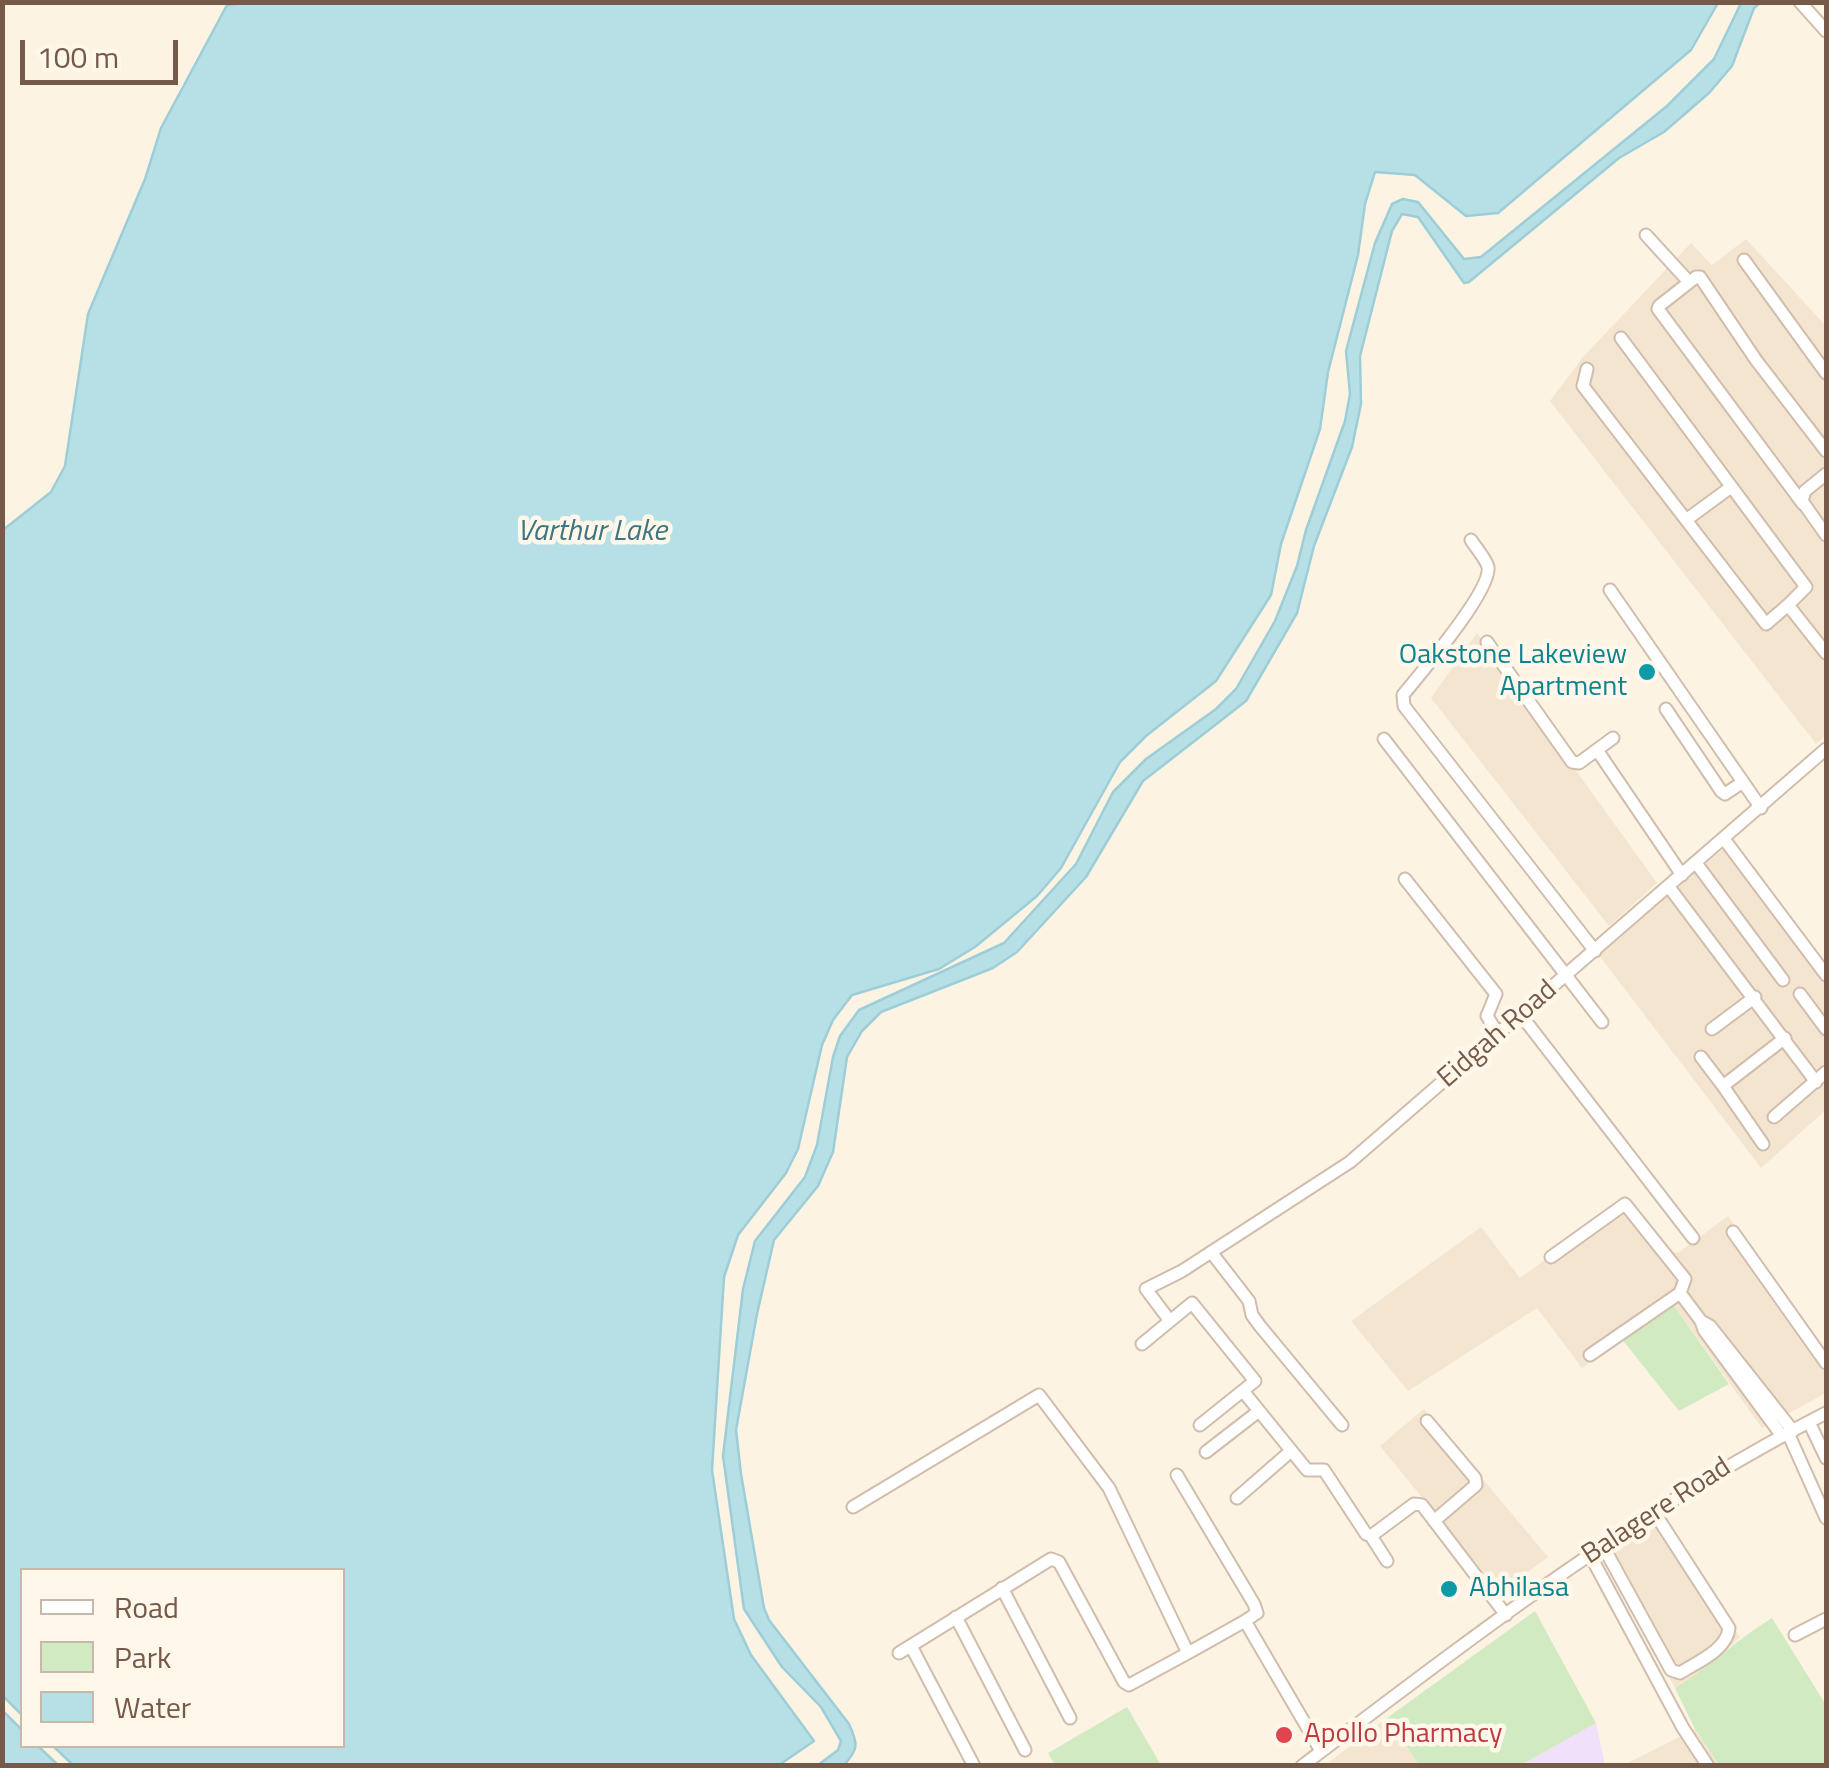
<!DOCTYPE html>
<html>
<head>
<meta charset="utf-8">
<style>
	body { margin:0 }
	#map { position:relative; width:1829px; height:1768px; overflow:hidden; background:#fcf3e3; font-family:"Titillium Web",sans-serif }
	canvas { display:block }
	.frame { position:absolute; inset:0; border:5px solid #755949; pointer-events:none }
	.legend { position:absolute; left:20px; top:1568px; width:325px; height:180px; box-sizing:border-box; background:#fff7e9; border:2px solid #c8b8a9; margin:0; padding:12px 18px; list-style:none; font-size:30px; color:#755949 }
	.legend li { display:flex; align-items:center; gap:20px; height:50px }
	.legend b { width:50px; border:2px solid #c8b8a9 }
	.scale { position:absolute; left:20px; top:40px; width:158px; height:45px; box-sizing:border-box; border:5px solid #755949; border-top:0; padding-left:12px; font-size:30px; line-height:35px; white-space:nowrap; color:#755949; -webkit-text-stroke:8px #fff7e9; paint-order:stroke }
</style>
</head>
<body>
<div id="map">
<canvas width="1829" height="1768"></canvas>
<div class="frame"></div>
<ul class="legend">
<li><b style="height:12px;background:#fff"></b>Road</li>
<li><b style="height:28px;background:#d1eac1"></b>Park</li>
<li><b style="height:28px;background:#b7dfe6"></b>Water</li>
</ul>
<div class="scale">100 m</div>
</div>
<script>
const context = document.querySelector('canvas').getContext('2d');
context.lineJoin = 'round';
function paint(path, color) { context.fillStyle = color; context.fill(path, 'evenodd'); }
function stroke(path, color, width, dash) { context.strokeStyle = color; context.lineWidth = width; context.lineCap = dash ? 'butt' : 'round'; context.setLineDash(dash || []); context.stroke(path); }
function write(font, color, halo, rows, align = 'center') {
  context.font = font + ' "Titillium Web",sans-serif'; context.lineWidth = 9; context.setLineDash([]); context.textBaseline = 'middle'; context.strokeStyle = halo; context.fillStyle = color; for (const [text, x, y, turn = 0] of rows) {
    context.save(); context.translate(x, y); context.rotate((+turn || 0) * Math.PI / 180); context.textAlign = isNaN(turn) ? turn : align; if (halo) context.strokeText(text, 0, 0); context.fillText(text, 0, 0); context.restore();
  }
}
paint(new Path2D(`
	M1746 239 1826 326V735L1816 744 1550 401 1583 357 1691 243 1712 265Z
	M1477 633 1657 883 1609 926 1431 698Z
	M1733 841 1826 971V1110L1761 1168 1598 954Z
	M1626 1201 1665 1250 1678 1253 1728 1216 1826 1355V1393L1762 1428 1670 1300 1582 1368 1537 1308 1408 1391 1351 1321 1481 1227 1520 1278Z
	M1424 1409 1548 1557 1500 1593 1380 1446Z
	M1665 1519 1740 1637 1708 1668 1675 1688 1603 1557Z
	M1387 1718 1419 1765 1324 1766Z
	M1695 1729 1719 1765 1622 1766Z`), '#f4e5d1');
paint(new Path2D(`
	M1596 1723 1605 1765H1521Z`), '#f0e0f9');
paint(new Path2D(`
	M1670 1300 1729 1384 1679 1411 1621 1338Z
	M1535 1611 1596 1723 1521 1765H1419L1387 1718Z
	M1772 1618 1826 1705V1765H1719L1695 1729 1675 1688C1710 1667 1737 1639 1772 1618Z
	M1127 1707 1161 1765H1055L1048 1753Z`), '#d1eac1');
const water = new Path2D(`
	M244 3H1718L1691 50 1498 213 1466 216 1415 175 1375 172 1365 204 1358 255 1328 372 1320 429 1281 544 1271 595 1216 681 1146 736 1120 762 1061 868 1037 896 975 947 939 969 852 995 833 1020 822 1045 798 1149 786 1173 738 1235 724 1277 712 1470 734 1619 751 1655 814 1741 779 1765 74 1766 53 1746H342V1570H22V1715L3 1696V530L51 492 65 466 88 314 145 179 161 128 227 5Z
	M1741 3H1760L1754 8 1732 66 1709 93 1664 132 1619 158 1469 282 1464 283 1418 217 1402 214 1392 231 1360 356 1361 404 1352 447 1314 546 1297 613 1246 701 1143 781 1086 877 1017 952 993 968 881 1012 862 1031 847 1057 833 1152 818 1186 774 1240 757 1314 736 1430 741 1474 764 1608 769 1620 849 1724C858 1744 859 1749 844 1765H818L838 1750 841 1741 821 1707 782 1667 744 1609 723 1456 743 1289 755 1241 805 1177 817 1145 833 1057 840 1036 859 1010 1004 943 1076 864 1113 792 1146 759 1216 709 1236 689 1275 621 1297 566 1306 530 1345 421 1350 394 1346 351 1375 243 1392 204 1403 199 1418 202 1464 259 1481 257 1667 106 1714 59Z
	M2 1710 22 1730V1746H38L58 1765H3Z`);
paint(water, '#b7dfe6');
stroke(water, '#9dced8', 2.5);
const minor = new Path2D(`
	M1800 2 1826 31
	M1646 235 1689 282
	M1744 260 1826 373
	M1621 338 1806 587 1788 605 1826 653
	M1587 369 1583 386 1766 624 1788 605
	M1826 474 1805 491 1802 501 1826 535
	M1803 504 1658 309 1659 306 1696 277H1700L1756 360 1826 451
	M1686 520 1731 487
	M1471 540C1476 548 1486 559 1488 567 1492 590 1420 674 1403 695L1404 706 1595 951
	M1610 590 1761 808
	M1487 642 1572 762 1579 763 1613 738
	M1666 709 1721 791 1725 794 1743 782
	M1384 739 1602 1022
	M1597 750 1682 875
	M1724 839 1826 975
	M1696 863 1783 980
	M1405 879 1496 994 1487 1016 1498 1034
	M1669 887 1816 1082
	M1800 994 1826 1029
	M1521 1015 1693 1238
	M1712 1029 1755 997
	M1701 1057 1723 1086
	M1774 1117 1826 1072
	M1763 1144 1723 1086 1785 1038
	M1733 1232 1826 1363
	M1211 1252 1249 1301 1252 1315 1260 1326 1342 1425
	M1551 1257 1625 1204 1685 1279 1680 1293 1590 1355
	M1680 1293 1701 1321
	M1142 1344 1170 1321
	M1243 1391 1307 1470H1324L1366 1534 1371 1536 1414 1504 1422 1505 1506 1615
	M1427 1421 1475 1478 1476 1485 1434 1521
	M1809 1422 1826 1458
	M1200 1425 1255 1381 1192 1303 1170 1321 1146 1289 1182 1271 1350 1162 1826 749
	M1788 1433 1826 1518
	M1782 1436 1704 1330 1701 1321 1710 1326 1793 1431
	M1206 1452 1259 1411
	M1177 1475 1254 1604 1257 1613 1245 1621 1321 1751
	M1237 1498 1291 1451
	M853 1507 1039 1395 1109 1488 1188 1653 1245 1621
	M1371 1536 1387 1561
	M1603 1546 1671 1670 1680 1673C1697 1662 1727 1650 1729 1628L1654 1512
	M1590 1555 1683 1728 1708 1766
	M1002 1588 1070 1718
	M956 1617 1025 1750
	M1795 1635 1826 1619
	M911 1646 974 1766
	M899 1653 1051 1559 1059 1562 1124 1682 1129 1685 1188 1653
	M1302 1766C1470 1639 1639 1508 1826 1413`);
stroke(minor, '#d0bdac', 15);
stroke(minor, '#fff', 11);
for (const [x, y, r, color] of [
	[1647,672,10,"#0f9aa8"],
	[1449,1589,10,"#0f9aa8"],
	[1284,1735,10,"#e0444e"]
]) { const dot = new Path2D(); dot.arc(x, y, r, 0, 2 * Math.PI); context.fillStyle = color; context.fill(dot); stroke(dot, '#fff7e9', 4); }
write('28px', '#0d838f', '#fff7e9', [
	["Oakstone Lakeview",1627,656],
	["Apartment",1627,688],
	["Abhilasa",1469,1589,"left"]
], 'right');
write('28px', '#755949', '#fff7e9', [
	["Eidgah Road",1498,1035,-41],
	["Balagere Road",1657,1512,-33]
]);
write('28px', '#be3a42', '#fff7e9', [
	["Apollo Pharmacy",1304,1735]
], 'left');
write('italic 30px', '#3f7682', '#fff7e9', [
	["Varthur Lake",592,533]
]);
</script>
</body>
</html>
